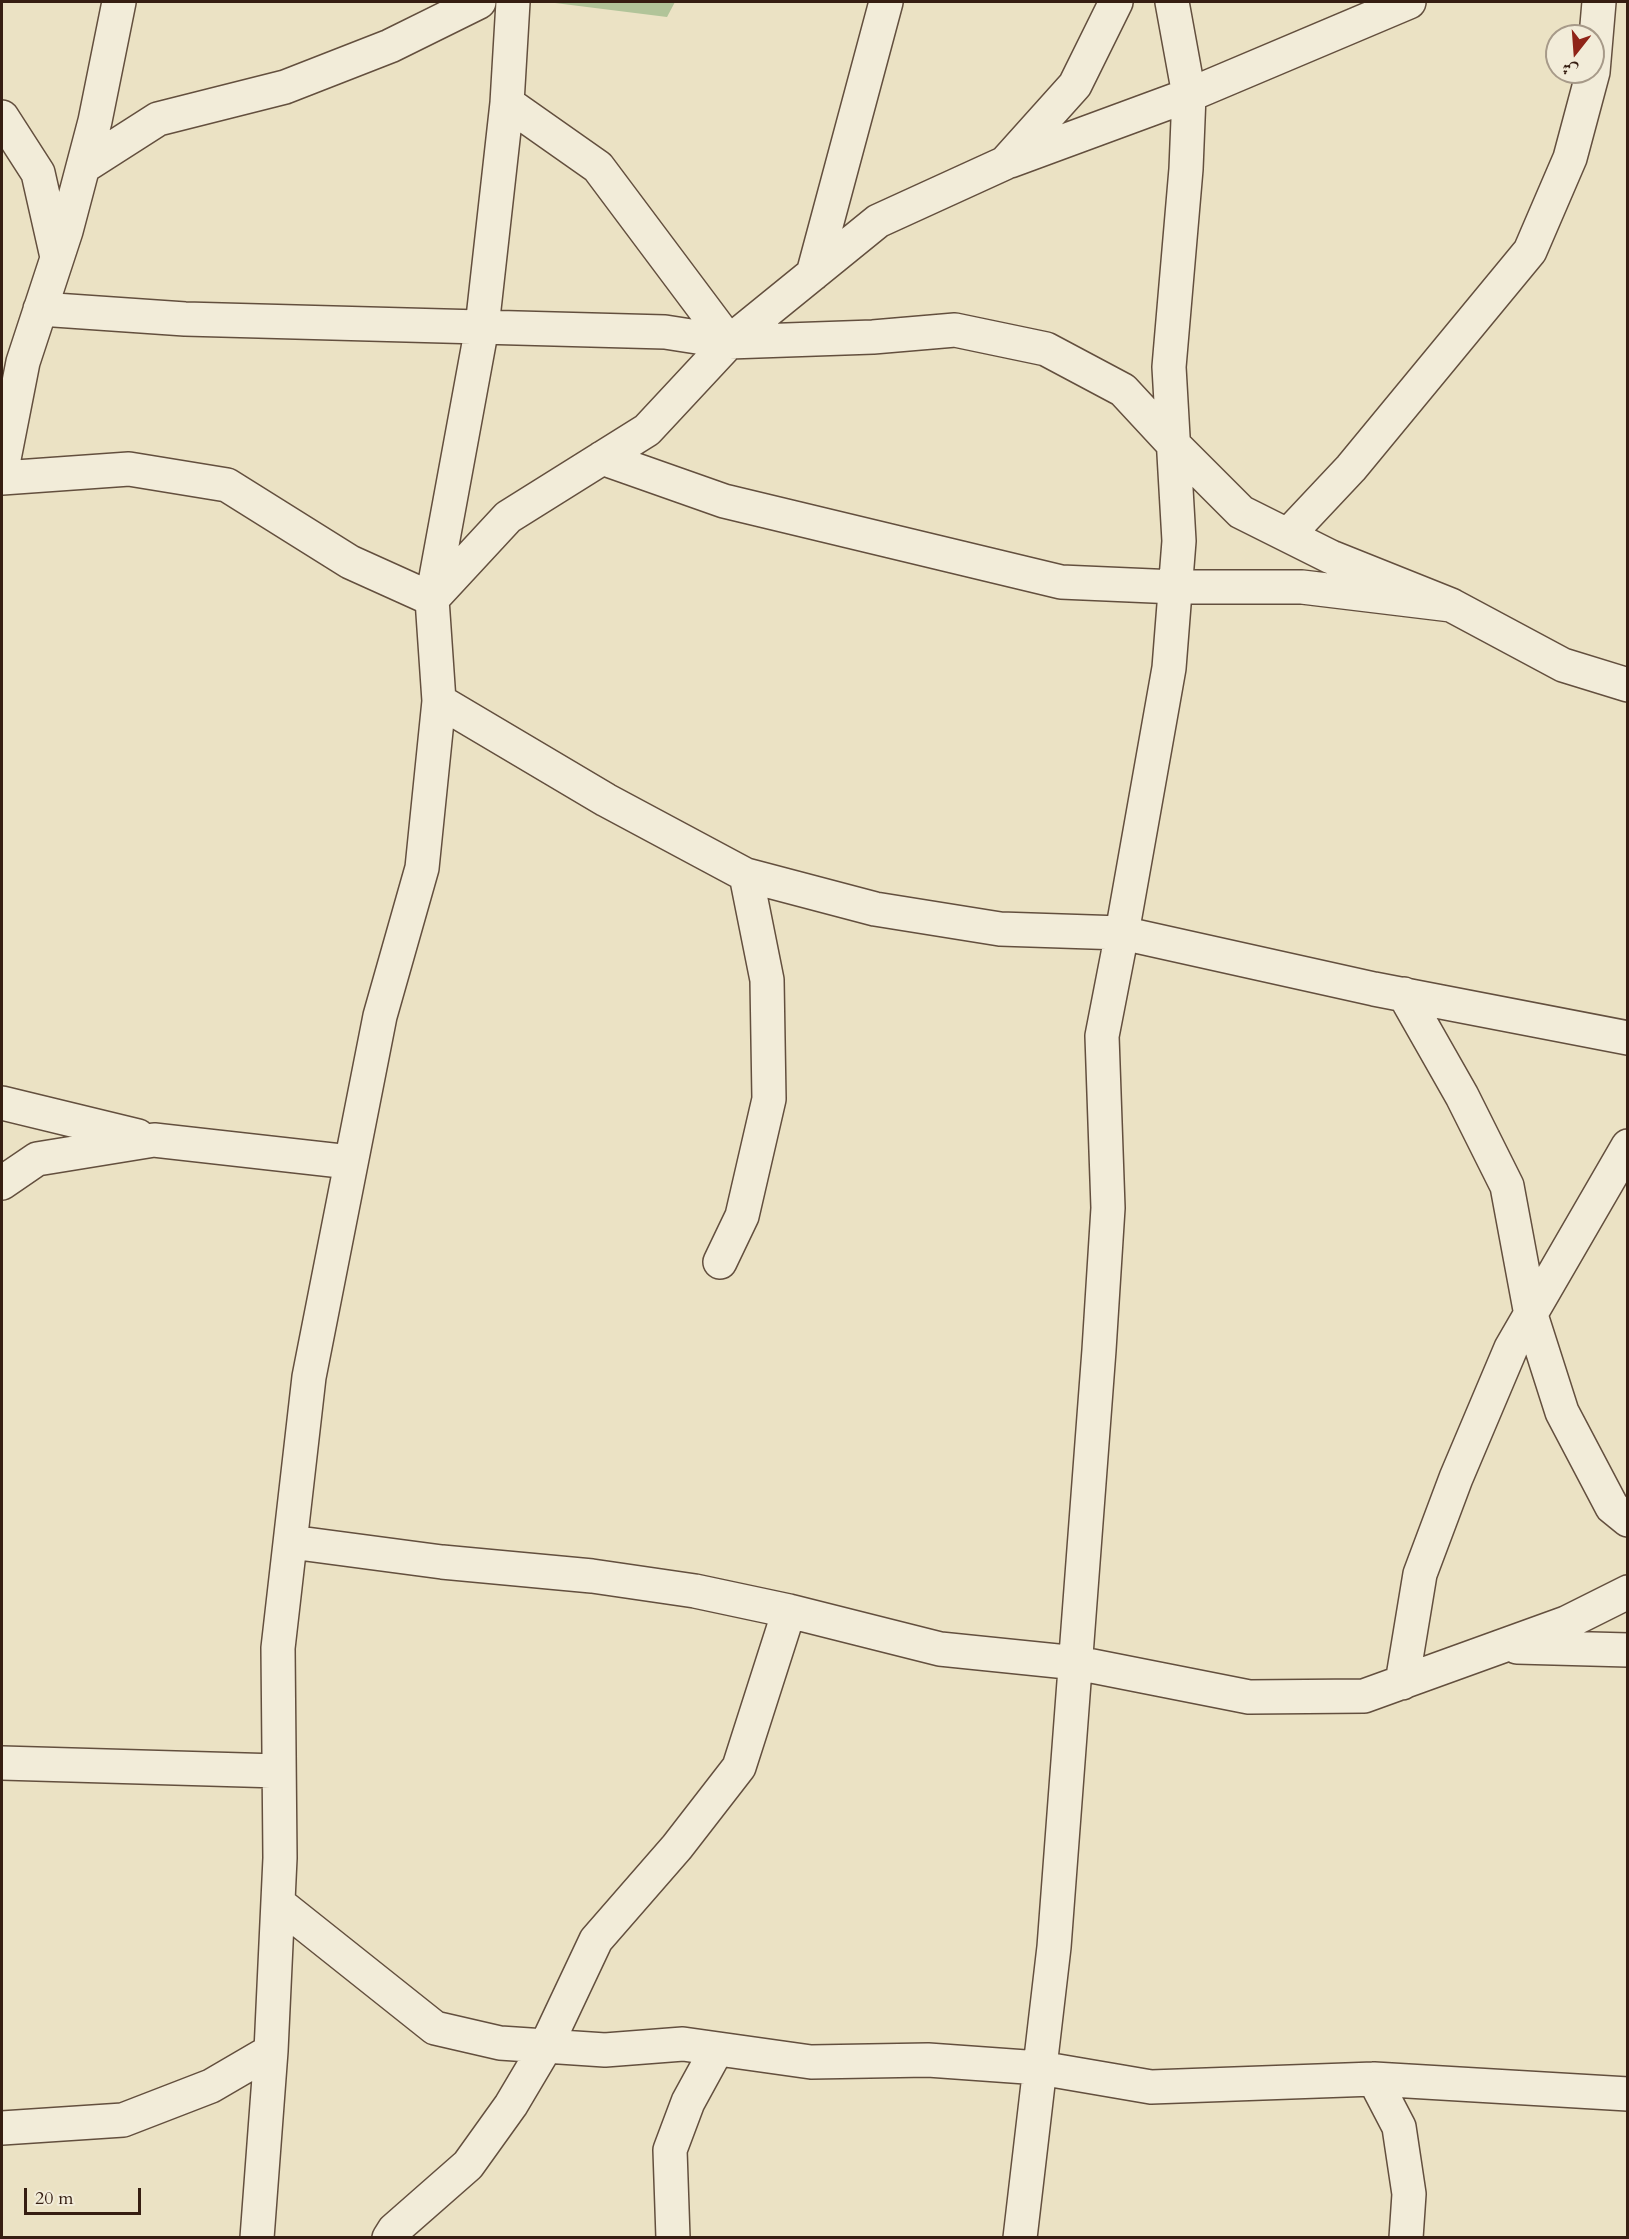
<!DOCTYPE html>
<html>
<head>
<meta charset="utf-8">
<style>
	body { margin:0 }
	#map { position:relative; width:1629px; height:2239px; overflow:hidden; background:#ebe2c4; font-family:Cardo,Amiri,serif }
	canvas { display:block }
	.frame { position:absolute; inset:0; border:3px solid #361e12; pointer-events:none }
	.north { position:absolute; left:1545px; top:24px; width:60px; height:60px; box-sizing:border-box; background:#f2ecd9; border:2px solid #a79a89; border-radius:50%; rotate:197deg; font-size:16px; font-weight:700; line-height:24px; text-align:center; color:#361e12 }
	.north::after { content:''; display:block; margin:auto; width:21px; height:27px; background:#8f2418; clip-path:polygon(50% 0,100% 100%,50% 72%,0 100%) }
	.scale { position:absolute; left:24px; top:2188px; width:117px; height:27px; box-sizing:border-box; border:3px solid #361e12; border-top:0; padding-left:8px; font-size:18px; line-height:21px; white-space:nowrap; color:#361e12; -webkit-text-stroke:4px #f2ecd9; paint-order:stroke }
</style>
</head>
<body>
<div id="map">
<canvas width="1629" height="2239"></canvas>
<div class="frame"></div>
<div class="north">ش</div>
<div class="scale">20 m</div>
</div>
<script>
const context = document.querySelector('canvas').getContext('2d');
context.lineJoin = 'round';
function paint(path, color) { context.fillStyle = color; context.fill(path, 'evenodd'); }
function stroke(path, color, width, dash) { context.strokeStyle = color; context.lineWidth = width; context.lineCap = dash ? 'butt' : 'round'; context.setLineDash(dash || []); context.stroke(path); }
paint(new Path2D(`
	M547 2H675L667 17Z`), '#b1c499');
const minor = new Path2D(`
	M507 103 598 167 729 342
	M2 117 38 173 57 257
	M1010 161 1189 95 1409 2
	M83 167 158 119 285 87 390 46 479 2
	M813 274 886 2
	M40 309 185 319 665 332 729 342 873 337 955 330 1046 349 1123 390 1174 445 1241 512 1331 557 1451 605
	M602 458 724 501 1061 582 1176 587H1302L1451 605 1563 665 1628 685
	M2 469 23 362 66 231 95 121 119 2
	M2 478 129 469 227 485 350 562 432 599 482 327 507 103 513 2
	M1288 535 1351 468 1530 251 1570 158 1593 72 1599 2
	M439 701 606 800 746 875 875 909 1000 929 1122 933 1374 989 1628 1038
	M1404 994 1462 1096 1507 1186 1531 1315 1562 1412 1612 1507 1628 1520
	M2 1103 138 1136
	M2 1183 37 1159 154 1140 350 1162
	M720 1262 742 1216 769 1099 767 980 746 875
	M291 1542 442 1562 592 1576 695 1591 789 1611 940 1649 1077 1663 1249 1697 1364 1696 1566 1623 1628 1592
	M1517 1647 1628 1650
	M1402 1683 1420 1574 1456 1478 1511 1348 1628 1146
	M2 1763 279 1771
	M278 1903 435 2028 500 2043 605 2050 683 2044 811 2062 928 2060 1040 2068 1151 2087 1374 2079 1628 2094
	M1374 2079 1399 2127 1409 2194 1406 2238
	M2 2128 123 2120 211 2086 271 2051
	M257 2238 271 2051 280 1858 278 1648 309 1377 380 1016 422 868 439 701 432 599 508 517 647 430 729 342 878 221 1005 163 1075 85 1116 2
	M389 2238 394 2230 468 2165 511 2105 546 2046 596 1940 677 1847 739 1767 789 1611
	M673 2238 670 2150 688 2102 717 2049
	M1020 2238 1054 1947 1099 1350 1108 1208 1102 1036 1122 933 1169 668 1179 541 1169 367 1186 169 1189 95 1172 2`);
stroke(minor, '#634f3e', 36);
stroke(minor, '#f2ecd9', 33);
</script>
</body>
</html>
